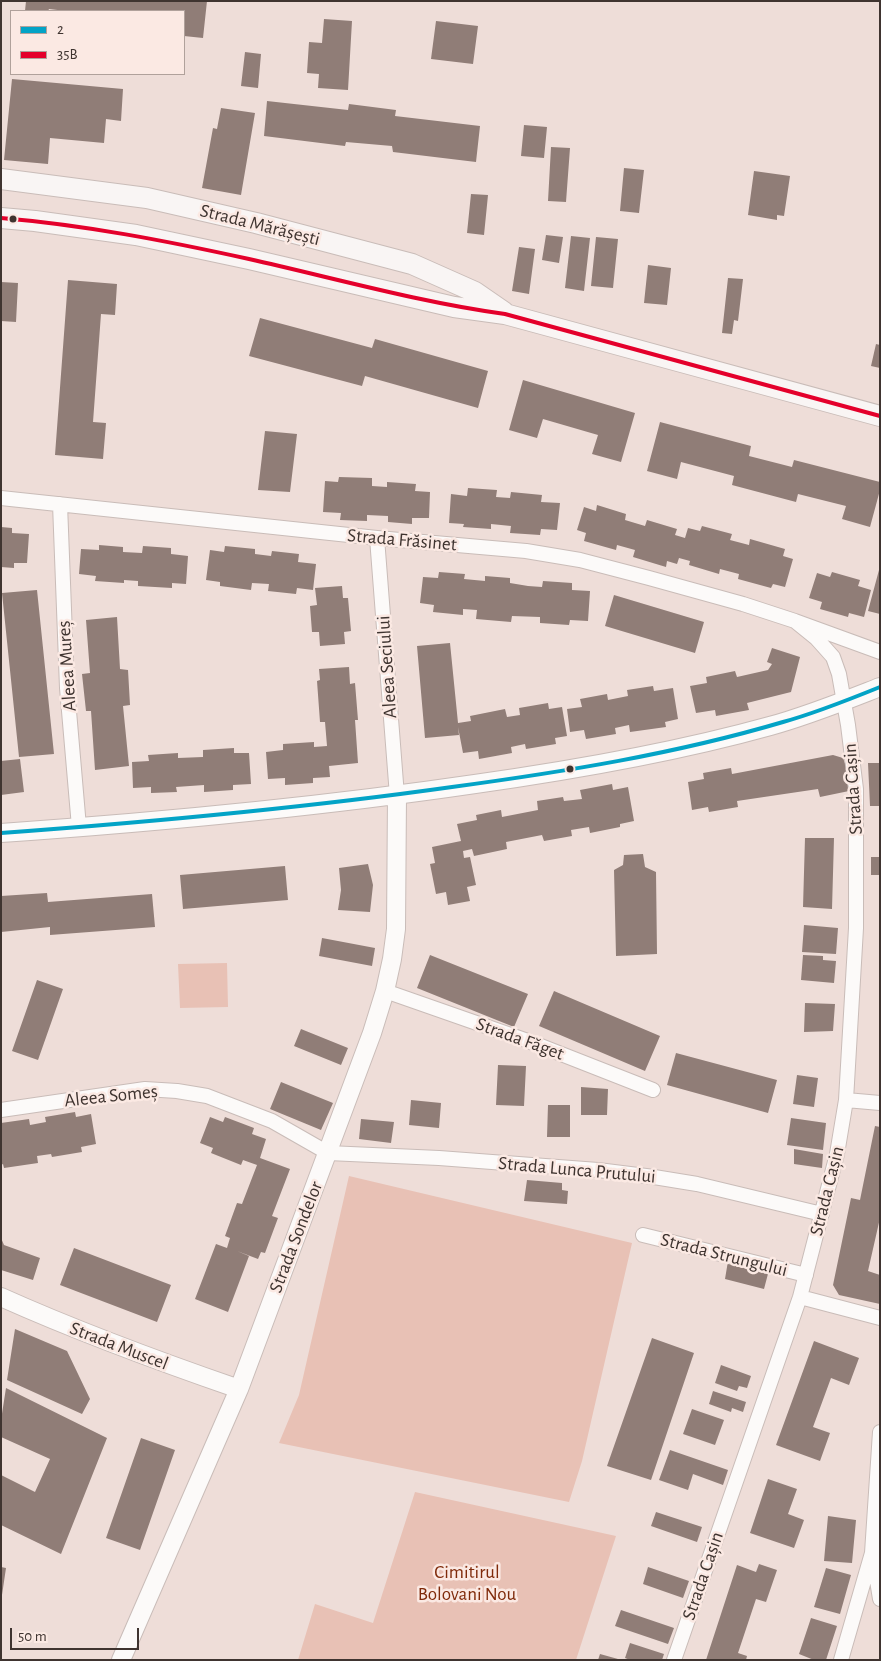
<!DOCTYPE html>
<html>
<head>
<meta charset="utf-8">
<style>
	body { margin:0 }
	#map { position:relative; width:881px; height:1661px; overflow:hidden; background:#eeddd8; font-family:"Alegreya Sans",sans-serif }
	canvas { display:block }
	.frame { position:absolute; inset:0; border:2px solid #3f3430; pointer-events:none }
	.legend { position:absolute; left:10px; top:10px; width:175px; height:65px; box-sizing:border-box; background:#fbe9e3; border:1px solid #b0a19b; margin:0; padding:6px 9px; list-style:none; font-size:15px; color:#3f3430 }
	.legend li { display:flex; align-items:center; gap:10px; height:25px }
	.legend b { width:25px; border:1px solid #b0a19b }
	.scale { position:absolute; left:10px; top:1628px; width:129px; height:22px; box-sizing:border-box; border:2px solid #3f3430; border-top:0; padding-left:6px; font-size:15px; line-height:18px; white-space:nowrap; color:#3f3430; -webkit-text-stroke:4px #fbe9e3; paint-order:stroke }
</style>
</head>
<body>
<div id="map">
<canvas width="881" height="1661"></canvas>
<div class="frame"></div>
<ul class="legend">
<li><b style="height:6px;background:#03a3c6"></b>2</li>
<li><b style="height:6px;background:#e4002b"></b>35B</li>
</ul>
<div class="scale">50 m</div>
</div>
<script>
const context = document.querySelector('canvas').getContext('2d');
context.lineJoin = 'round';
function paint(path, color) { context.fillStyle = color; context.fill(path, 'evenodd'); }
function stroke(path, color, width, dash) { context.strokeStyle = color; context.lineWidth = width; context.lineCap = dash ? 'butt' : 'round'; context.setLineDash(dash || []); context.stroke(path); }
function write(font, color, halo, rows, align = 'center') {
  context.font = font + ' "Alegreya Sans",sans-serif'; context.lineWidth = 5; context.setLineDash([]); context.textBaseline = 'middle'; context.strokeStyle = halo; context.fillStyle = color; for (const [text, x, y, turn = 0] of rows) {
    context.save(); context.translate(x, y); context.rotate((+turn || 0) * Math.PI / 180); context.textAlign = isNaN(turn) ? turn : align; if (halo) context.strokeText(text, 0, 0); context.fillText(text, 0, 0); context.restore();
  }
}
paint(new Path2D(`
	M227 963 228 1007 180 1008 178 964Z
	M349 1176 632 1243 582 1461 569 1502 279 1443 299 1395Z
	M415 1492 616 1536 576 1660H298L315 1604 373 1623Z`), '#e8c1b5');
paint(new Path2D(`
	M26 1H207L203 38 184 36V11H66L49 9 48 11H25Z
	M324 19 352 21 348 90 318 88 319 74 307 73 309 42 322 43Z
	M436 21 478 26 473 64 431 59Z
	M245 52 261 54 258 88 241 86Z
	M12 79 123 89 121 121 106 119 104 143 50 138 48 164 4 160Z
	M267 101 348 110 349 104 396 110 395 116 480 126 476 162 393 152 392 146 346 142 345 146 264 136Z
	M221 108 255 113 241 195 202 188 213 128 217 129Z
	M524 125 547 127 544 158 521 156Z
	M551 147 570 148 566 202 548 201Z
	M624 168 644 170 639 213 620 211Z
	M754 171 790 176 784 216 777 215V220L748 215Z
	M471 194 488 195 484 235 467 233Z
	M546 235 563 237 559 263 542 260Z
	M571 236 590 238 584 291 565 288Z
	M596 237 618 239 613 288 591 286Z
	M519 247 535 249 529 294 512 291Z
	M648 265 671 268 667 305 644 303Z
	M728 278 743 279 738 321 734 320 732 334 722 333Z
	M68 280 117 284 115 315 101 314 93 422 106 423 103 459 55 455Z
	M1 282 18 283 16 322 1 321Z
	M260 318 372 348 375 339 488 371 478 408 365 376 362 386 249 356Z
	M876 344 880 345V368L871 366Z
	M523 380 635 413 621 462 592 454 598 435 543 419 537 438 509 430Z
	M660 422 751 446 749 456 792 467 794 460 880 482V490L870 527 842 519 846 506 798 494 796 502 732 485 734 476 681 462 677 479 647 471Z
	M265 431 297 434 290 492 258 490Z
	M339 477 372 478V486L387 487V482L416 484 415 491 430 492 429 518H412V524L388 522V516L367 515V521L340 520 341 513 323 512 325 481 338 482Z
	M468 488 497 490 496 497 510 498 511 492 542 495 541 502 560 503 557 530 541 529 540 535 510 533 511 526 491 524V529L463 527 464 524 449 523 451 494 467 496Z
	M597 505 626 514 625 520 645 526 647 520 677 529 675 535 685 538 688 528 700 531 702 526 732 534 730 540 749 545 750 539 785 549 783 556 793 559 785 587 773 584 771 588 738 579 739 574 720 569 719 574 689 565 690 561 679 558 677 564 667 561 666 567 633 557 635 550 617 545 616 550 584 541 586 533 577 530 584 507 596 511Z
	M1 527 12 528V533L29 534 27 563H14V568L1 567Z
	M99 545 123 547V552L142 553 143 546 171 548V554L188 556 186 584 172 583V588L138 586V581L124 580V583L95 581 96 576 79 574 81 549 99 550Z
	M225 546 255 549V554L271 556 272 551 299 554 298 562 316 564 313 590 297 588 296 594 268 591 269 584 252 583 251 590 220 586V582L206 580 210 550 224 552Z
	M879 570H880V614L868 611Z
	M439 572 465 574 464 579 485 581V576L510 578V583L528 586 542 587 543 581 572 583V590L590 591 588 621 570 620 569 625 540 623V617L512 616 511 622 476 619 477 610 463 609V615L433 612 434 605 420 603 423 577 438 578Z
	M832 572 860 580 858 586 871 590 864 617 849 613 848 617 820 609 822 602 809 598 817 573 830 577Z
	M342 586 343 598H348L351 631 344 632 345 644 320 646 319 632H312L310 606 317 605 315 588Z
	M37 590 54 754 19 757 2 593Z
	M614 595 704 622 695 653 605 626Z
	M117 617 120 669 128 670 130 705 123 706 129 766 95 770 91 711H86L82 674 90 673 86 620Z
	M450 643 458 723 471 721 470 716 505 709 507 717 520 715 519 708 548 703 549 709 562 707 567 736 555 738 556 744 526 749 525 744 511 747 512 753 479 759 478 751 463 753 458 727 459 735 425 738 417 646Z
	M772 648 800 657 791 692 747 703 749 710 716 716 715 710 696 713 690 686 707 683 706 677 735 671 737 677 768 670 772 664 767 662Z
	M349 667 350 684 355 683 358 720H355L358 763 329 766 330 777 313 778V783L285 785V778L268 779 266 752 283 750V744L314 742V747L327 746 325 722H320L317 681 320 680 319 669Z
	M653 686 654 691 673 688 678 719 665 722 666 727 630 732 629 725 615 728 616 734 586 739 584 730 570 732 567 709 582 707 580 699 607 694 608 700 628 696 627 690Z
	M234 748V753H249L251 784 233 785V790L204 792V785L176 787 177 792 151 793V787L133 788 132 762 149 761 148 755 178 753V758L203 757V750Z
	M833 755 843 758 847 769 849 791 820 797 818 789 737 801 738 807 709 812 708 807 692 810 688 782 704 779 703 773 731 768 732 774Z
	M20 759 24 792 1 795V761Z
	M868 763H880V806H870Z
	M612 784 613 790 628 787 634 821 620 824V827L590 833 589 827 571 830 572 836 544 841 542 835 506 842 507 849 474 856 472 849 463 851 464 858 470 857 476 885 467 887 470 901 448 905 446 892 436 894 430 864 435 863 432 847 461 841 457 824 477 820 476 815 501 810 502 817 538 810 537 801 563 797 564 801 582 799 580 790Z
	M805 838H834L832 909 803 907Z
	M643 854 645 867 656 872 657 954 616 956 614 870 623 865 624 855Z
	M871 857H880V875H871Z
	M368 864 373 885 370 912 338 910 341 890 339 868Z
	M285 866 288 900 183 909 180 875Z
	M47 893 48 902 152 894 155 927 50 935V927L1 932V896Z
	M804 925 838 928 836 954 802 952Z
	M322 938 375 948 372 966 319 956Z
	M430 955 528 994 514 1027 417 988Z
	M803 955 823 956V960L836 961 834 983 801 980Z
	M37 980 63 989 38 1060 12 1051Z
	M554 991 660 1036 645 1071 539 1026Z
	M805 1003 835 1004 833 1031 804 1032Z
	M301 1029 348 1048 341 1065 294 1046Z
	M676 1053 777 1080 768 1113 667 1085Z
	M498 1065 526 1066 524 1106 496 1105Z
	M797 1075 818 1078 814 1107 793 1104Z
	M281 1082 333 1103 321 1130 270 1109Z
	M581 1087 608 1089 607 1115H581Z
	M411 1100 441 1103 439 1128 409 1125Z
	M548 1105H570V1137H547Z
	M75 1112 76 1117 91 1114 96 1144 81 1147 82 1152 52 1157 51 1154 37 1156 38 1163 4 1168 3 1164 1 1165V1123L29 1119 30 1125 46 1122 45 1117Z
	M210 1117 223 1122 225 1117 254 1128 252 1134 266 1139 260 1158 290 1169 272 1216 278 1218 265 1253 261 1252 258 1259 237 1251 249 1256 228 1312 195 1299 216 1244 227 1248 230 1238 225 1236 237 1203 242 1204 257 1165 243 1160 241 1165 211 1153 213 1148 200 1143Z
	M791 1118 826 1123 823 1150 787 1145Z
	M361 1119 394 1122 391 1143 359 1139Z
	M875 1126 880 1127V1218L868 1271 880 1275V1304L839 1295 833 1285 851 1198 860 1200Z
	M794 1149 823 1154 822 1168 794 1164Z
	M527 1180 562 1183V1190L568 1191 567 1204 524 1201Z
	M1 1238 4 1245 40 1258 33 1280 1 1270Z
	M74 1248 171 1285 157 1322 60 1285Z
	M728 1261 769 1270 764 1289 725 1279Z
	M15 1329 67 1351 90 1399 82 1414 7 1380Z
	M652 1338 694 1353 651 1480 607 1466Z
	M814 1341 859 1358 849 1385 831 1378 813 1427 830 1433 820 1461 776 1445Z
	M721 1365 751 1376 747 1388 739 1386 737 1391 715 1383Z
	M6 1388 107 1438 61 1554 1 1525V1475L35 1492 50 1459 1 1437V1420Z
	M713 1391 746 1402 743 1412 732 1408 731 1412 709 1404Z
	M692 1409 724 1420 715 1445 683 1434Z
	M141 1438 175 1450 140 1550 106 1538Z
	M670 1450 728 1470 723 1485 693 1474 688 1490 659 1480Z
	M768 1479 797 1489 788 1514 804 1520 794 1548 750 1533Z
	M656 1512 702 1527 697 1542 651 1526Z
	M828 1516 856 1520 852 1563 824 1561Z
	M759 1564 777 1570 766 1602 756 1599 738 1653 747 1656 746 1660H706L737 1565 756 1572Z
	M1 1567 6 1568 2 1595H1Z
	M648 1567 689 1581 683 1598 643 1584Z
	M826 1568 851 1575 840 1614 814 1607Z
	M621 1610 674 1628 668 1644 615 1626Z
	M811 1618 837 1626 826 1660H814L799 1654Z
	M630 1643 664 1654 662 1660H630L625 1658Z
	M600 1654 618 1659V1660H598Z`), '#907d77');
const minor = new Path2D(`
	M1 498 377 538 526 551 580 560 649 578 743 604 795 621 880 652
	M60 504 67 688 79 827
	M377 538 397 796
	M385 991 528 1041 653 1090
	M846 1100 880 1103
	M1 1110 145 1089 177 1091 207 1096 272 1121 328 1153 439 1158 598 1170 654 1177 697 1184 822 1214
	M643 1235 806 1275
	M800 1297 880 1318
	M873 1556 880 1599
	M674 1660 800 1297 837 1154 846 1100 856 928V789L848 725 839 674 833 657 825 648 816 638 795 621
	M841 1660 872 1553 880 1432`);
const tertiary = new Path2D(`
	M1 833C159 822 318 807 475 784 574 770 673 753 770 726 807 716 844 701 880 687
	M1 1297C79 1332 158 1361 239 1389
	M121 1660 239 1389 372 1033 385 991 392 959 396 929 397 796`);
const secondary = new Path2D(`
	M1 179 147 198 256 223 412 264 475 292 504 312
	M1 218 35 221 136 235 249 259 454 307 505 314 880 416`);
stroke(minor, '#c9bcb8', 16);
stroke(tertiary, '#c9bcb8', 20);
stroke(secondary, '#c9bcb8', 22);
stroke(minor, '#fcfaf9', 14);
stroke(tertiary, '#fcfaf9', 18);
stroke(secondary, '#f9f5f4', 20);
stroke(new Path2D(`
	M1 833C152 822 303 808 452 787 563 772 675 754 783 722 816 713 848 700 880 687`), '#03a3c6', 4);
stroke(new Path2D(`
	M1 218C85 225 167 241 249 259 334 278 418 302 505 314L880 416`), '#e4002b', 4);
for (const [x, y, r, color] of [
	[13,219,4.5,"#3f3430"],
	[570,769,4.5,"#3f3430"]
]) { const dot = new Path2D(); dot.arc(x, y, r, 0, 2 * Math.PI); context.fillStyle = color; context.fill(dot); stroke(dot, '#fbe9e3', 2); }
write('19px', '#3f3430', '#fbe9e3', [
	["Strada Mărășești",260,225,14],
	["Strada Frăsinet",402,540,5],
	["Aleea Mureș",67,666,-94],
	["Aleea Seciului",387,667,-94],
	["Strada Cașin",853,789,-94],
	["Strada Făget",520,1039,20],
	["Aleea Someș",111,1096,-6],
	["Strada Lunca Prutului",577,1170,5],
	["Strada Cașin",827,1191,-76],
	["Strada Sondelor",296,1237,-69],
	["Strada Strungului",724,1255,14],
	["Strada Muscel",119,1346,21],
	["Strada Cașin",703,1576,-71]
]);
write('19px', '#7f2a0a', '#fbe9e3', [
	["Cimitirul",467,1572],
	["Bolovani Nou",467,1594]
]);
</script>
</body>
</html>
